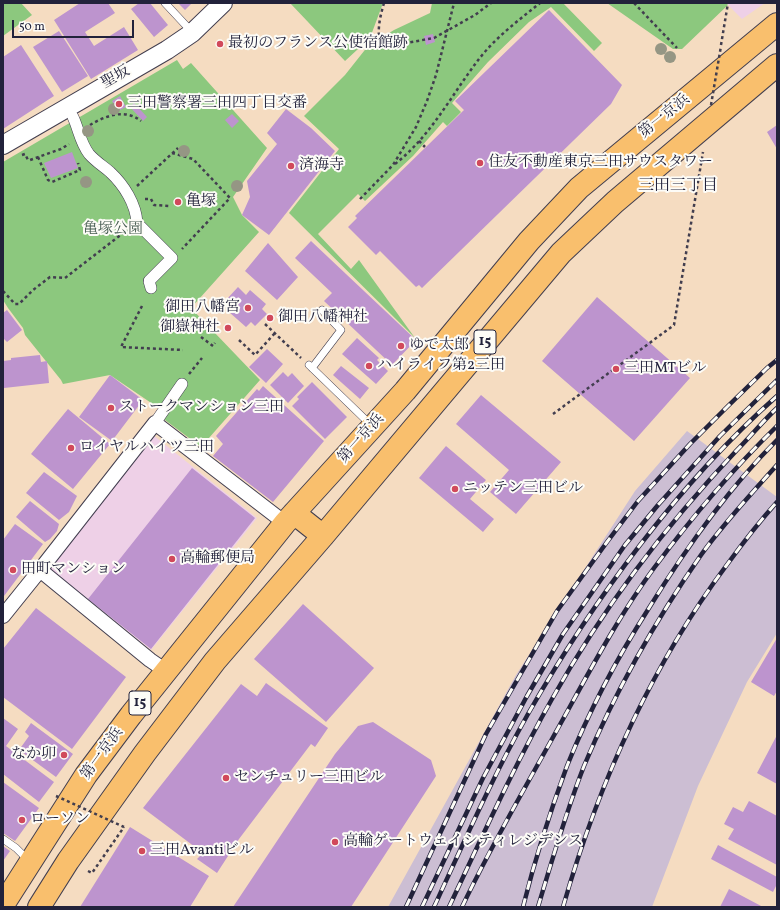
<!DOCTYPE html>
<html>
<head>
<meta charset="utf-8">
<style>
	body { margin:0 }
	#map { position:relative; width:780px; height:910px; overflow:hidden; background:#f5dcc1; font-family:Vollkorn,serif }
	canvas { display:block }
	.frame { position:absolute; inset:0; border:4px solid #22223b; pointer-events:none }
	.scale { position:absolute; left:12px; top:20px; width:122px; height:18px; box-sizing:border-box; border:2px solid #22223b; border-top:0; padding-left:5px; font-size:12px; line-height:14px; white-space:nowrap; color:#22223b; -webkit-text-stroke:3px #fdfcf7; paint-order:stroke }
</style>
</head>
<body>
<div id="map">
<canvas width="780" height="910"></canvas>
<div class="frame"></div>
<div class="scale">50 m</div>
</div>
<script>
const context = document.querySelector('canvas').getContext('2d');
context.lineJoin = 'round';
function paint(path, color) { context.fillStyle = color; context.fill(path, 'evenodd'); }
function stroke(path, color, width, dash) { context.strokeStyle = color; context.lineWidth = width; context.lineCap = dash ? 'butt' : 'round'; context.setLineDash(dash || []); context.stroke(path); }
function write(font, color, halo, rows, align = 'center') {
  context.font = font + ' Vollkorn,"Noto Serif JP",serif'; context.lineWidth = 4; context.setLineDash([]); context.textBaseline = 'middle'; context.strokeStyle = halo; context.fillStyle = color; for (const [text, x, y, turn = 0] of rows) {
    context.save(); context.translate(x, y); context.rotate((+turn || 0) * Math.PI / 180); context.textAlign = isNaN(turn) ? turn : align; if (halo) context.strokeText(text, 0, 0); context.fillText(text, 0, 0); context.restore();
  }
}
paint(new Path2D(`
	M726 3H765L742 19Z
	M153 435 257 518 151 650 49 569Z`), '#eed0e7');
paint(new Path2D(`
	M687 431 777 497V633L747 682 698 786 652 907H388L516 675 635 491Z`), '#ccbed3');
paint(new Path2D(`
	M3 3H21L32 15 3 36Z
	M290 3H383L370 38 345 61Z
	M432 3H563L602 43 594 51 551 7 529 22 488 62 452 103 461 112 447 126 443 122 413 156 365 201 358 194 318 234 351 269 359 260 415 338 289 213 339 149 304 116 345 75 368 46 394 30 430 13Z
	M607 3H726L728 5 682 49H673Z
	M177 60 183 69 191 63 267 148 233 197 242 215 259 232 191 308 260 380 201 447 165 420 163 411 110 375 63 384 61 380 25 335 23 328 8 308 3 300V162Z`), '#8cc87e');
paint(new Path2D(`
	M80 3H108L115 13 85 32 94 46 124 27 138 50 91 79 54 20Z
	M139 3H150L168 25 154 37 131 9Z
	M178 3H192L185 10Z
	M549 10 622 85 611 104 422 288 419 285 416 287 380 251 376 255 348 227 357 218 355 216 464 110 455 101Z
	M59 31 88 76 62 92 33 47Z
	M433 34 435 42 426 45 424 36Z
	M21 45 54 96 3 129V71L4 70 3 68V57Z
	M120 96 126 107 118 111 112 101Z
	M134 103 147 117 143 121 130 107Z
	M286 109 311 128 335 151 269 235 242 215 250 197 247 181 277 144 267 133Z
	M232 114 239 121 232 128 225 120Z
	M777 125V149L767 132Z
	M72 152 78 168 51 178 44 163Z
	M311 241 416 340 392 365 324 301 332 293 295 258Z
	M268 243 298 277 277 300 245 271Z
	M238 287 246 295 250 290 266 304 262 309 267 314 255 326 251 322 246 327 229 312 234 307 226 300Z
	M597 297 690 378 634 441 542 361Z
	M7 310 22 330 7 342 3 338V313Z
	M357 338 379 358 377 360 388 371 376 384 342 354Z
	M267 349 283 364 266 383 249 367Z
	M40 355 41 362 47 361 49 383 4 388 3 361 11 360V358Z
	M341 366 369 388 360 399 333 375Z
	M283 372 288 377 292 373 304 386 288 403 270 385Z
	M110 375 143 400 112 441 79 417Z
	M312 382 347 417 325 439 292 406 299 399 297 397Z
	M263 386 324 441 273 502 213 456 223 444 216 436 257 389 259 391Z
	M481 395 561 462 516 514 490 492 509 470 456 424Z
	M68 409 110 444 73 489 31 454Z
	M446 446 486 480 470 499 494 519 483 532 419 478Z
	M192 468 255 518 151 649 88 599Z
	M44 472 77 496 69 512 59 520 26 493Z
	M30 501 59 524 57 531 50 539 45 542 16 517Z
	M15 524 43 544 4 596 3 540Z
	M303 604 374 668 326 722 254 659Z
	M36 608 126 677 72 749 3 697V649Z
	M777 638V691L774 696 751 682Z
	M266 683 328 728 315 747 311 744 239 839 217 873 197 859 203 853 143 808 241 684 257 696Z
	M3 718 18 729 6 746 54 782 39 802 3 774Z
	M373 722 431 760 436 776 351 907H233L335 754 358 726Z
	M31 723 73 754 56 777 19 750 29 736 25 732Z
	M777 735V784L757 773Z
	M3 782 39 808 15 841 3 833Z
	M749 801 777 816V865L728 839 734 829 724 824 733 807 743 812Z
	M130 827 209 876 190 907H80Z
	M718 845 777 877V884L773 892 711 859Z
	M3 846 10 851 3 861Z
	M729 889 763 907H720Z`), '#bd94ce');
const service = new Path2D(`
	M165 3 192 32
	M309 365 371 425
	M312 368 341 330 322 310
	M3 839 16 848 29 861`);
const pedestrian = new Path2D(`
	M73 117C79 130 80 142 89 154 95 161 103 166 110 172 124 185 136 204 137 223L172 258 149 281 151 288
	M155 423 182 384`);
const minor = new Path2D(`
	M3 616 40 570
	M166 671 150 660 40 570 155 423 285 523`);
const tertiary = new Path2D(`
	M3 145 167 50 192 33 223 3`);
const trunk = new Path2D(`
	M294 513 323 536
	M3 905 86 775 131 715 285 523 405 391 529 241 579 188 777 24
	M39 907 68 861 145 753 215 661 323 536 561 253 615 202 777 65`);
stroke(service, '#423e4f', 8);
stroke(pedestrian, '#423e4f', 12);
stroke(minor, '#423e4f', 16);
stroke(tertiary, '#423e4f', 20);
stroke(trunk, '#423e4f', 24);
stroke(new Path2D(`
	M384 3C380 17 377 29 380 44L406 43 434 38 475 15 491 3
	M634 3 677 48
	M721 45 728 3
	M90 125C105 116 125 108 141 121
	M419 141 425 147
	M172 153 193 159 230 198 182 249
	M22 155 25 154 28 160H30L61 149 69 144
	M38 157 48 180 52 182 80 170 78 163
	M395 164C431 136 452 94 479 59 496 37 519 20 540 3
	M137 186 178 148
	M145 199H151L154 205 169 206
	M360 199 393 165 416 127 427 101 436 75 454 3
	M3 291 15 304H19L33 290 50 277 65 278 127 230
	M142 306 121 347 183 350
	M265 324 301 358
	M201 337 213 346 215 343
	M239 340 255 355 275 333
	M189 374 202 358
	M553 414 674 325 703 152
	M88 871 92 873 124 827`), '#423e4f', 2.5, [3, 3]);
stroke(service, '#fff', 7);
stroke(pedestrian, '#fff', 11);
stroke(minor, '#fff', 14);
stroke(tertiary, '#fff', 18);
stroke(trunk, '#f9bf6d', 22);
const rail = new Path2D(`
	M406 907 486 734 557 611 607 542 638 501 690 444 727 407 767 368 777 360
	M422 907 483 778 527 696 563 634 625 545 658 505 720 436 777 380
	M434 907C464 842 493 776 528 714 593 600 679 483 777 396
	M449 907C482 837 514 766 552 699 603 608 666 525 737 450 751 436 763 421 777 408
	M462 907C489 850 521 795 552 739 584 682 615 621 654 568 692 517 732 470 777 426
	M523 907C535 859 550 812 567 766 589 711 617 658 649 608 686 548 727 490 777 440
	M538 907C552 860 566 812 584 766 615 692 655 621 701 555 724 523 751 494 777 465
	M563 907C598 785 650 668 726 566 742 544 759 522 777 502`);
stroke(rail, '#22223b', 4.5);
stroke(rail, '#fdfcf7', 3, [9]);
stroke(new Path2D(`
	M711 105 721 46
	M56 796 124 827`), '#423e4f', 2.5, [3, 3]);
context.fillStyle = '#959684';
for (const [x, y] of [
	[661,49],
	[670,57],
	[114,109],
	[88,131],
	[184,151],
	[86,182],
	[237,186]
]) { context.beginPath(); context.arc(x, y, 6, 0, 2 * Math.PI); context.fill(); }
for (const [x, y, r, color] of [
	[220,44,4,"#d1495b"],
	[119,104,4,"#d1495b"],
	[480,163,4,"#d1495b"],
	[291,166,4,"#d1495b"],
	[178,202,4,"#d1495b"],
	[248,308,4,"#d1495b"],
	[270,318,4,"#d1495b"],
	[228,328,4,"#d1495b"],
	[401,346,4,"#d1495b"],
	[369,366,4,"#d1495b"],
	[616,369,4,"#d1495b"],
	[111,408,4,"#d1495b"],
	[71,448,4,"#d1495b"],
	[455,489,4,"#d1495b"],
	[172,559,4,"#d1495b"],
	[13,570,4,"#d1495b"],
	[64,755,4,"#d1495b"],
	[226,778,4,"#d1495b"],
	[22,820,4,"#d1495b"],
	[335,842,4,"#d1495b"],
	[142,851,4,"#d1495b"]
]) { const dot = new Path2D(); dot.arc(x, y, r, 0, 2 * Math.PI); context.fillStyle = color; context.fill(dot); stroke(dot, '#fdfcf7', 1.5); }
for (const [x, y, w] of [
	[485,342,22],
	[140,703,22]
]) { const box = new Path2D(); box.roundRect(x - w / 2, y - 12, w, 24, 3); context.fillStyle = '#fdfcf7'; context.fill(box); stroke(box, '#22223b', 1); }
write('bold 14px', '#22223b', null, [
	["15",485,342],
	["15",140,703]
]);
write('15px', '#22223b', '#fdfcf7', [
	["最初のフランス公使宿館跡",228,44],
	["三田警察署三田四丁目交番",127,104],
	["住友不動産東京三田サウスタワー",488,163],
	["済海寺",299,166],
	["亀塚",186,202],
	["御田八幡宮",240,308,"right"],
	["御田八幡神社",278,318],
	["御嶽神社",220,328,"right"],
	["ゆで太郎",409,346],
	["ハイライフ第2三田",377,366],
	["三田MTビル",624,369],
	["ストークマンション三田",119,408],
	["ロイヤルハイツ三田",79,448],
	["ニッテン三田ビル",463,489],
	["高輪郵便局",180,559],
	["田町マンション",21,570],
	["なか卯",56,755,"right"],
	["センチュリー三田ビル",234,778],
	["ローソン",30,820],
	["高輪ゲートウェイシティレジデンス",343,842],
	["三田Avantiビル",150,851]
], 'left');
write('15px', '#22223b', '#fdfcf7', [
	["聖坂",116,78,-30],
	["第一京浜",665,117,-39],
	["第一京浜",362,439,-48],
	["第一京浜",103,754,-54]
]);
write('15px', '#475c52', '#fdfcf7', [
	["亀塚公園",113,230]
]);
write('16px', '#22223b', '#fdfcf7', [
	["三田三丁目",678,187]
]);
</script>
</body>
</html>
